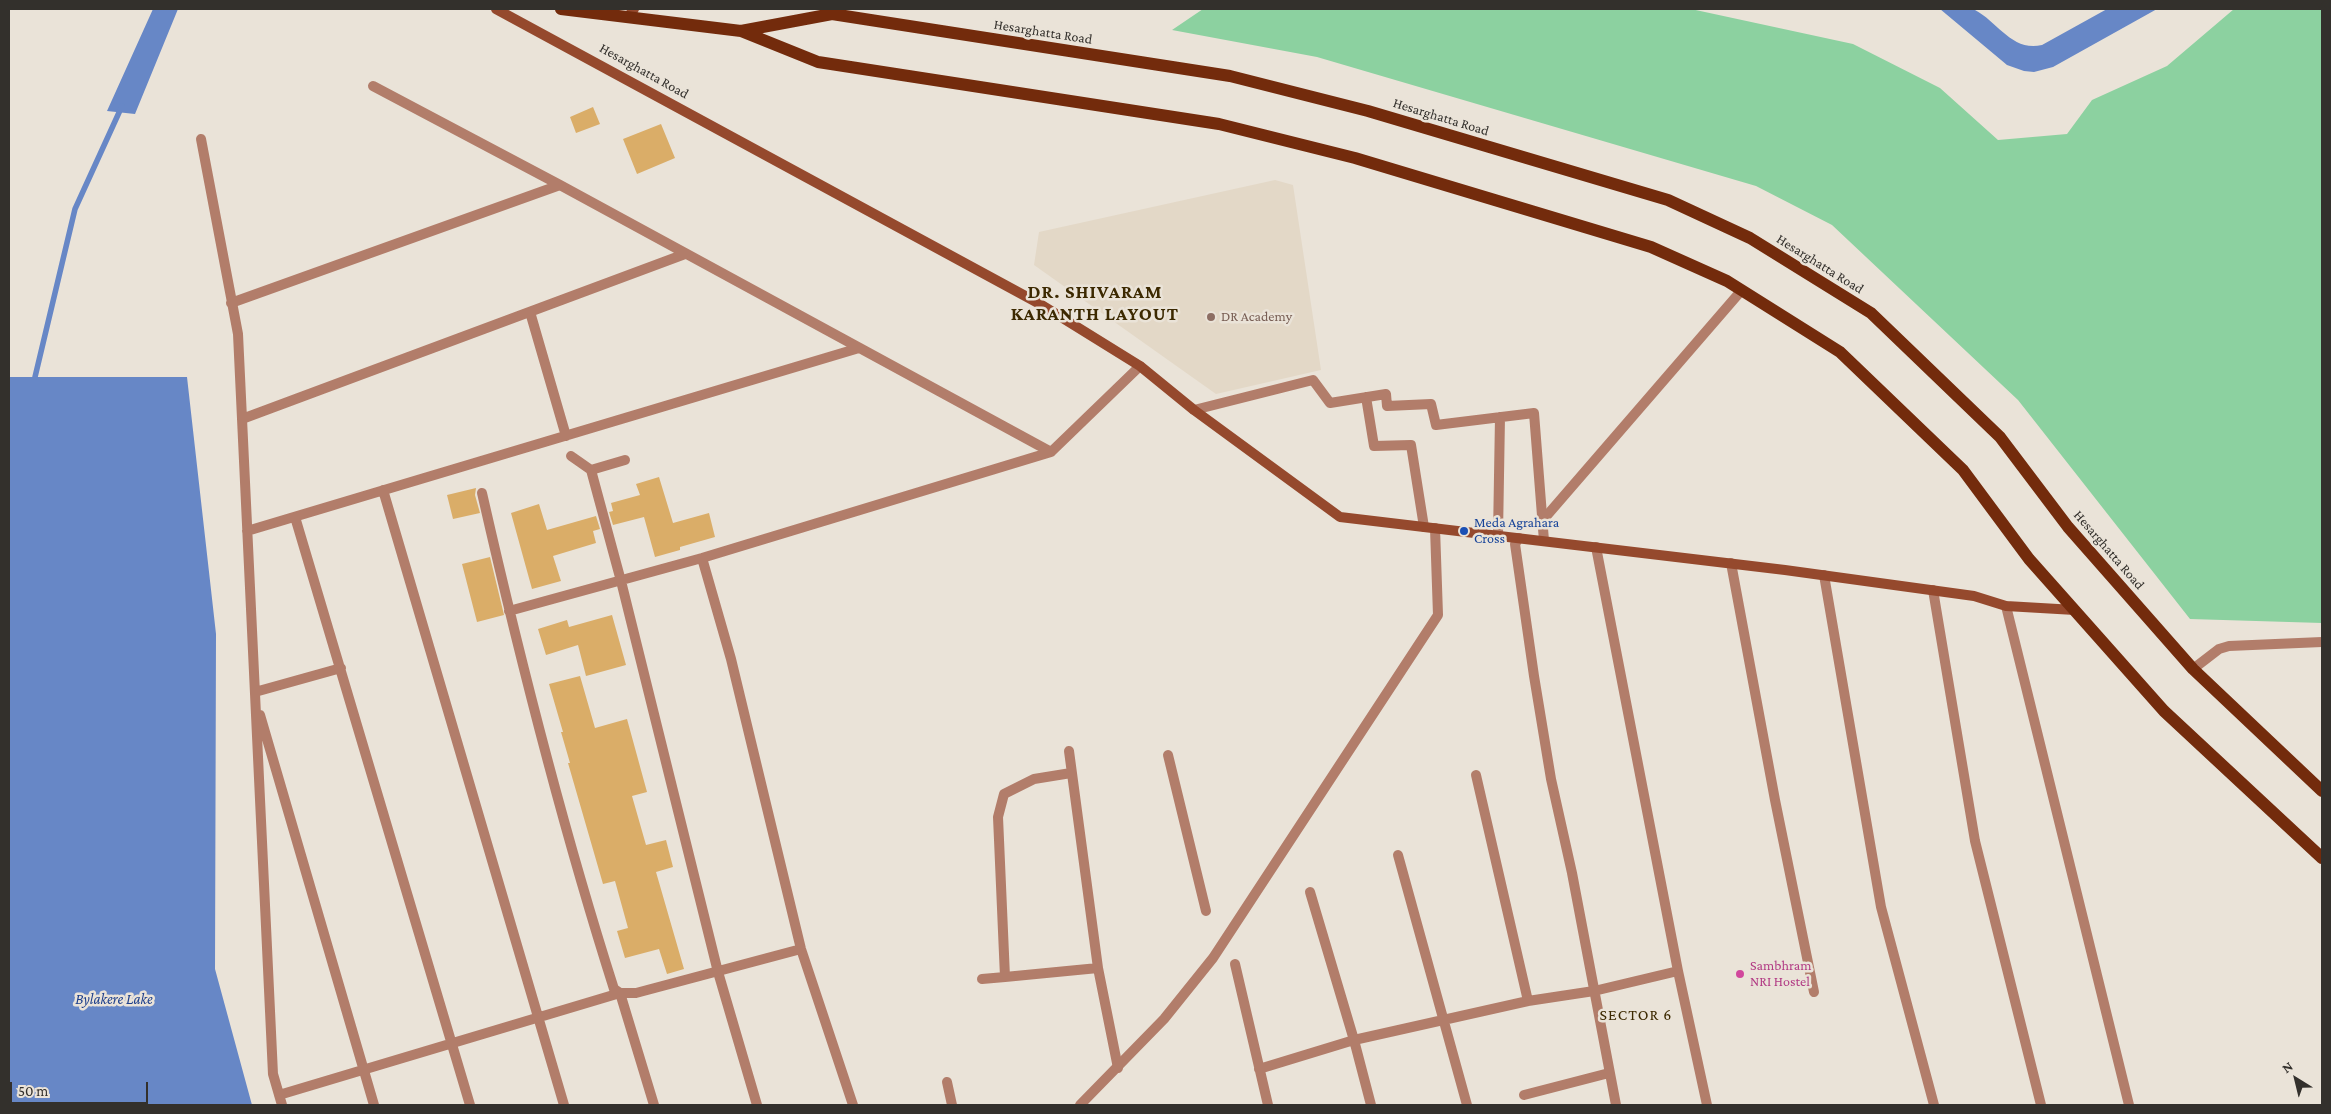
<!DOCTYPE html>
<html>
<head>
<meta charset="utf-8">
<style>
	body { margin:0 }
	#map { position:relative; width:2331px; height:1114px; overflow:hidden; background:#eae3d8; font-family:"Crimson Pro",serif }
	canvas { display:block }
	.frame { position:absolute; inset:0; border:10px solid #33302c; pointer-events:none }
	.north { position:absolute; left:2271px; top:1054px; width:50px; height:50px; -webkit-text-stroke:4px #eae3d8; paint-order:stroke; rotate:324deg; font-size:14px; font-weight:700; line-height:20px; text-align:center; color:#33302c }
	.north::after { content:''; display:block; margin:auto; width:18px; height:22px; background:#33302c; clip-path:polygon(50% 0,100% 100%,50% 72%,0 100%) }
	.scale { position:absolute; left:10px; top:1082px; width:138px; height:22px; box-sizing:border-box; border:2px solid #33302c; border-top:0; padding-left:6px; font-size:15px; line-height:18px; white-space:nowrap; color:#33302c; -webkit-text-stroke:4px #eae3d8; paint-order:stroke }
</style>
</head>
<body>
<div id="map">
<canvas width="2331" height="1114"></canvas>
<div class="frame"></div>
<div class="north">N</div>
<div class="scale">50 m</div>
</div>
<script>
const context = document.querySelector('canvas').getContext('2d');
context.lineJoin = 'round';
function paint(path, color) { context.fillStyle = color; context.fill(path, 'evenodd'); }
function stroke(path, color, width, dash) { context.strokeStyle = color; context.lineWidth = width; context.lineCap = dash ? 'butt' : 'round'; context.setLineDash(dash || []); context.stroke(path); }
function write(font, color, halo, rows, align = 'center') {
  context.font = font + ' "Crimson Pro",serif'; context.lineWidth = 5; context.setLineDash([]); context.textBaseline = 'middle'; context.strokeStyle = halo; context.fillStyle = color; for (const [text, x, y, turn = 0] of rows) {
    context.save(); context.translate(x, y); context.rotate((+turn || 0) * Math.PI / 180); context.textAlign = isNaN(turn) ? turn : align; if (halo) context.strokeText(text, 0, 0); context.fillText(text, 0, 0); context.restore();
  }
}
paint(new Path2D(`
	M1275 180 1293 185 1321 370 1216 394 1034 265 1039 232Z`), '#e3d8c7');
paint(new Path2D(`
	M1203 9H1691L1853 44 1940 88 1998 140 2067 134 2092 100 2167 66 2234 9H2322V623L2190 619 2018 400 1832 225 1756 186 1317 57 1172 30Z`), '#8cd1a0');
paint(new Path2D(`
	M153 9H178L135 114 107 111Z
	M1940 9C1949 9 1967 6 1975 10 1998 22 2012 52 2042 45L2107 9H2157L2053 67 2034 72 2024 71 2007 65Z
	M9 377H187L216 634 215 969 252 1105H9Z`), '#6787c6');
stroke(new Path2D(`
	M35 377 75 209 122 106`), '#6787c6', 5.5);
paint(new Path2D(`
	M593 107 600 124 576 133 570 117Z
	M661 124 675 158 637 174 623 139Z
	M659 477 673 523 709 513 715 537 680 547V550L655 557 644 517 613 525 609 512 613 511 611 503 640 495 636 484Z
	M476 488 475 495 480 513 453 519 447 495Z
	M539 504 547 530 596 516 600 529 593 531 596 543 553 556 561 581 532 589 511 513Z
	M490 557 504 615 477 622 462 564Z
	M612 615 626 665 586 676 578 645 546 655 538 629 567 620 569 627Z
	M580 676 595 728 627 719 647 792 632 796 646 845 666 840 673 867 656 872 684 969 667 974 659 949 625 958 617 931 628 928 615 881 603 884 568 763H570L561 732H563L549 684Z`), '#daad68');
stroke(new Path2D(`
	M373 86 560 185 1051 452
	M201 139 238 334 273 1074 282 1105
	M231 303 560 185
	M530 312 566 436
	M1366 397 1374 446 1411 445 1424 527
	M1194 410 1313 380 1330 403 1386 394 1387 406 1431 404 1436 425 1534 413 1544 541
	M242 419 685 254
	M571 456 591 470 621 581 718 972 757 1105
	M591 470 625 460
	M383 490 564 1105
	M482 493C520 660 562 826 614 989L620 993H636L801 949
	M295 517 470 1105
	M247 531 859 348
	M1498 535 1500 417
	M1519 538 1515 544 1534 676 1551 779 1572 873 1616 1105
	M1596 547 1678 971 1707 1105
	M702 558 731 659 801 949 853 1105
	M1731 563 1775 800 1814 992
	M1824 575 1881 907 1934 1105
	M1933 590 1975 841 2041 1105
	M2006 606 2129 1105
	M509 611 702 558 1051 452 1140 366
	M2193 669 2219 649 2229 646 2322 642
	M255 692 341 668
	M260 715 374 1105
	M1069 751 1098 968
	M1168 755 1206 911
	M1071 773 1034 779 1004 794 998 817 1005 977 1098 968 1118 1068
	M1476 775 1528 1001
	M1398 855 1467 1105
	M1310 892 1354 1040 1371 1105
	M1235 964 1268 1105
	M982 979 1005 977
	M1259 1069 1354 1040 1528 1001 1594 991 1678 971
	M947 1082 952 1105
	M279 1095 620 993 654 1105
	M1524 1095 1609 1073`), '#b27d6a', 10);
stroke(new Path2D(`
	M1543 520 1741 291
	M1080 1105 1164 1019 1213 958 1438 615 1435 528`), '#b27d6a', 10);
stroke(new Path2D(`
	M496 9 1040 304 1140 366 1194 410 1340 517 1785 570 1974 596 2006 606 2075 610
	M628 17 634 9`), '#95492d', 10);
stroke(new Path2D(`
	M561 9 741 31 818 62 1219 124 1355 158 1651 247 1727 281 1840 352 1963 470 2029 559 2164 711 2322 858
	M741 31 832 14 1230 76 1368 111 1668 200 1750 238 1871 313 2000 437 2068 527 2193 669 2322 791`), '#732b0c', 12);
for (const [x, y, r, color] of [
	[1211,317,5,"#8d6e63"],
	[1464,531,5,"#1a4fb4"],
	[1740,974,5,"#d1479c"]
]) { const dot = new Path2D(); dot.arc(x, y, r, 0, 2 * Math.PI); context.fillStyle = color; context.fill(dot); stroke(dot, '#eae3d8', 2); }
write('14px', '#33302c', '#eae3d8', [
	["Hesarghatta Road",1043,32,9],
	["Hesarghatta Road",644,71,29],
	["Hesarghatta Road",1441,117,17],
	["Hesarghatta Road",1820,264,32],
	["Hesarghatta Road",2109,550,49]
]);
write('14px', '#785e54', '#eae3d8', [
	["DR Academy",1221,317]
], 'left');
write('14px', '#164399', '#eae3d8', [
	["Meda Agrahara",1474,523],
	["Cross",1474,539]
], 'left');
write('14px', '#b23c85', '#eae3d8', [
	["Sambhram",1750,966],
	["NRI Hostel",1750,982]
], 'left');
write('italic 15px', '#1d3f8b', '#eae3d8', [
	["Bylakere Lake",114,999]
]);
context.letterSpacing = '1px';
write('16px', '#3c2901', '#eae3d8', [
	["SECTOR 6",1636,1015]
]);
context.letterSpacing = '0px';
context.letterSpacing = '1px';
write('bold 19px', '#3c2901', '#eae3d8', [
	["DR. SHIVARAM",1095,292],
	["KARANTH LAYOUT",1095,314]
]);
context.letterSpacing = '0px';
</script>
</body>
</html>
